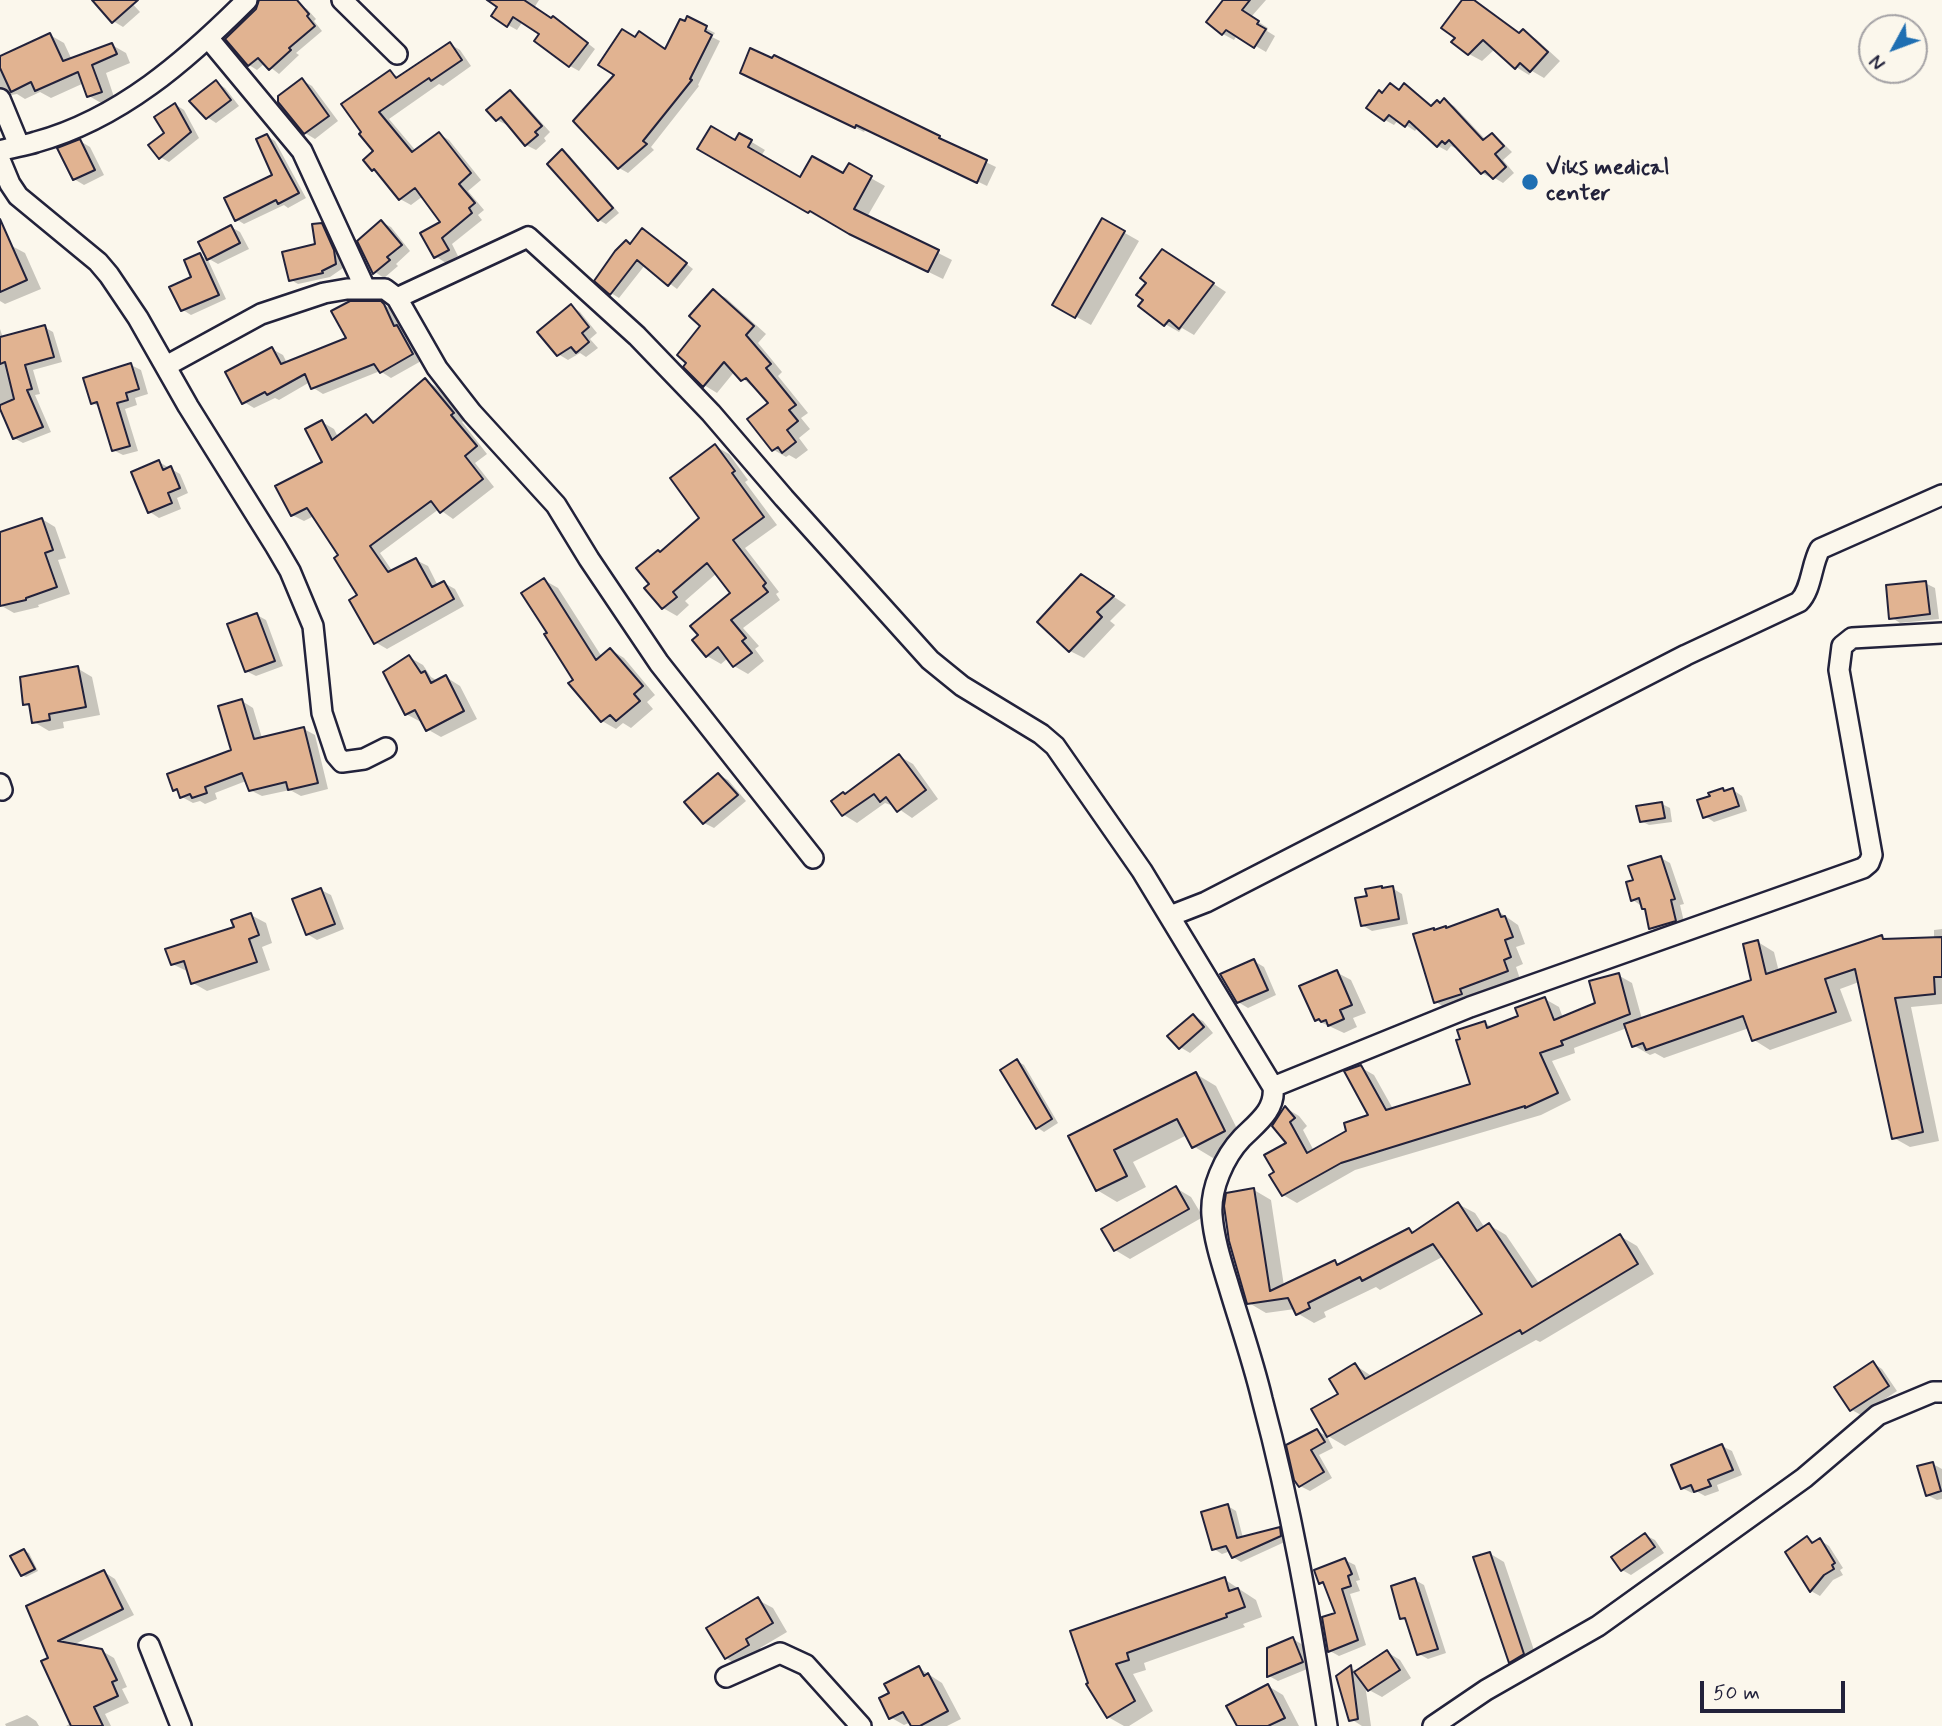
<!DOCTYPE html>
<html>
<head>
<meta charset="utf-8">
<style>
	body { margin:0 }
	#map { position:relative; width:1942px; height:1726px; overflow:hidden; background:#fbf7ec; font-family:Mynerve,sans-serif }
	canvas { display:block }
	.north { position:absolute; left:1858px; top:14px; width:70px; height:70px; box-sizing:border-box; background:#fbf7ec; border:2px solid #a4a2a5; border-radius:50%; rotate:229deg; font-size:19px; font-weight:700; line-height:28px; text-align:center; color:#22223b }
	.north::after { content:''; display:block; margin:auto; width:24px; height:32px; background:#1f6fb2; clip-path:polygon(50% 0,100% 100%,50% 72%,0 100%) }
	.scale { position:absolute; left:1700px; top:1681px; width:145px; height:32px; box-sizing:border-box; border:4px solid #22223b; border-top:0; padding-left:9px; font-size:21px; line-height:24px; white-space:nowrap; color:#22223b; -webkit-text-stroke:5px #fbf7ec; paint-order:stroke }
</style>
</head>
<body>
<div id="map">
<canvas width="1942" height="1726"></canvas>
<div class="north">N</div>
<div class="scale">50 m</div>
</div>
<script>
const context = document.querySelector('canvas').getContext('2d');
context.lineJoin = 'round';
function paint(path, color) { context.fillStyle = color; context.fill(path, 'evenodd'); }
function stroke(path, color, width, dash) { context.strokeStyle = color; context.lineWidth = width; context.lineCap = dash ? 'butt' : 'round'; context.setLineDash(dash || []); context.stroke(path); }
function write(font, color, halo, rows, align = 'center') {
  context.font = font + ' Mynerve,sans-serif'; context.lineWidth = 5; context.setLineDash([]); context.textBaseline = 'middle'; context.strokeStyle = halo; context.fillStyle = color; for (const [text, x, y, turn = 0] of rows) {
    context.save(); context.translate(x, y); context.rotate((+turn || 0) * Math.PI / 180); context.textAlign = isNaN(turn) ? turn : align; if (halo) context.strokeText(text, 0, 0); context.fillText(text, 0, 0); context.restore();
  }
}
paint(new Path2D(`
	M102 0H129L140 12 123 27 113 21Z
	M260 0H291L307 9 316 19 314 21 322 31 296 53 299 55 279 74 265 63 257 70 249 65Z
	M485 0H539L534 8 562 23 595 49 579 71 570 66 542 33 523 21 517 30 508 25 494 16 499 8Z
	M1226 0H1266L1251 17 1268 28 1267 31 1275 36 1266 52 1237 35 1234 40 1223 34Z
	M1464 0H1472L1520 34 1523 31 1536 39 1560 61 1544 78 1532 71 1529 75 1516 67 1495 49 1482 61 1469 54 1454 42 1457 38Z
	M688 19 715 33 712 37 720 41 698 85 699 86 651 147 654 150 628 173 619 168 617 75 636 39 666 51Z
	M50 35 64 43 72 60 112 45 126 53 130 63 106 73 115 100 103 104 89 96 84 83 51 98 40 92 25 99 17 94 11 95 2 105 0 113V58Z
	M450 44 460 50 471 66 443 86 439 84 389 119 416 151 439 134 449 140 481 180 468 191 484 210 478 215 482 220 452 244 458 256 446 263 435 256 442 223 423 196 411 205 400 199 380 174 373 170 365 160 376 152 361 134 390 72 400 78Z
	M752 77 939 137 948 144 996 167 987 186 866 128 864 132Z
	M302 80 312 86 338 121 315 139 305 133 280 101Z
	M216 82 225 88 239 106 216 123 207 117Z
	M1405 85 1433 107 1441 104 1445 101 1454 106 1486 140 1492 135 1501 141 1512 152 1503 160 1514 173 1503 183 1493 177 1491 178 1482 173 1457 146 1455 148 1451 146 1447 151 1438 146 1418 127 1415 131 1398 120 1394 125 1385 120 1383 95 1399 90Z
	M510 92 519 98 550 132 544 138 546 141 536 150 526 145 509 124 507 125 497 120 489 110Z
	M176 105 184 110 199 138 169 162 160 157Z
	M740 135 765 150 761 156 801 180 844 176 849 166 885 186 867 217 952 260 943 279 865 241 824 217 823 220 700 149 736 142Z
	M267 136 275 141 306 198 288 208 284 205 244 224 236 219 275 176Z
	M80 141 90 147 104 175 84 185 74 179Z
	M562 151 569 155 619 213 606 224 599 220Z
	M1102 220 1139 241 1091 325 1054 304Z
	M381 222 391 227 410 251 396 264 398 266 384 278 375 272Z
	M321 225 329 229 341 255 343 268 330 277 298 284 291 280 317 245Z
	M231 227 240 232 249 249 218 264 209 259Z
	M643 230 693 269 677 289 645 265 619 298 611 293 631 245Z
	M10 245 25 253 41 289 5 304 0 301V249Z
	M200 255 208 260 226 299 191 315 183 310Z
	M1176 259 1226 292 1194 335 1182 328 1179 332 1165 324Z
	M713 291 726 298 766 334 758 343 782 372 778 376 808 413 801 418 810 429 799 438 808 450 796 459 789 455 786 457 774 450 749 419 770 403 735 371 717 393 704 385 703 326Z
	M380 303 392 309 423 360 391 378 380 371 323 394 312 387 310 382 279 400 275 398 254 408 244 402 272 349 283 355 287 363 348 339Z
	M571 306 580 312 597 333 590 339 598 348 586 357 580 353 568 360 558 354Z
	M44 327 53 332 62 362 33 370 40 394 35 395 51 432 23 443 14 438 0 405V329L3 338Z
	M131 365 141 370 148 394 135 398 137 405 125 409 138 451 123 455 113 450 100 407 92 403Z
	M425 380 436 387 465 420 462 422 487 454 475 463 494 487 453 519 439 509 380 553 393 572 416 560 428 566 438 586 444 583 455 589 464 606 387 649 375 642 360 596 340 556 314 516 304 521 292 515 324 463 322 422 334 429 338 437 366 416 377 422Z
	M715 446 729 454 748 480 745 482 777 525 745 548 779 592 776 594 780 600 743 628 759 646 755 649 764 661 748 674 734 666 728 658 721 664 707 656 732 593 717 573 685 601 689 605 677 616 663 608 651 585 661 553 702 519Z
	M159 462 180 474 188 493 177 498 181 509 159 518 150 512Z
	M42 519 55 527 66 558 58 560 70 594 38 605 39 607 14 613 0 605V534Z
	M544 580 558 588 602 657 611 650 624 658 655 695 647 702 653 709 631 728 623 723 616 729 602 721 575 680 549 633Z
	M1925 583 1935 588 1939 619 1900 623 1891 617Z
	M1095 584 1126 605 1110 621 1115 625 1084 658 1070 651Z
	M257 615 266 620 283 666 256 676 246 671Z
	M409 657 423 665 431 677 438 681 446 677 460 686 477 719 441 737 427 729 423 721 421 722 406 714Z
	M77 668 92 677 100 715 63 722 64 728 49 731 34 722 31 708 25 704Z
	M242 701 253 708 262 738 304 729 315 735 328 789 301 796 290 790 262 796 250 790 246 781 215 793 217 799 205 804 200 801 193 803 182 797 180 792 175 789 234 751Z
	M899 756 913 764 938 799 912 818 896 807 885 803 857 823 844 815 833 801 846 795Z
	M719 775 728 780 746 801 714 828 704 823 686 802Z
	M1723 790 1727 792 1733 790 1742 796 1747 811 1714 822 1705 816 1712 797Z
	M1662 804 1670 808 1672 822 1649 825 1641 821Z
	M1661 858 1670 863 1684 904 1680 905 1685 926 1660 934 1651 928 1647 910 1633 900 1635 881Z
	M1392 888 1402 894 1408 924 1372 931 1362 925Z
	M321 890 331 895 344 929 317 940 307 934Z
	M1498 911 1518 925 1525 944 1516 947 1523 964 1516 967 1520 979 1472 997 1449 1010 1436 1002 1433 930 1448 929Z
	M251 915 266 923 272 943 262 947 270 970 207 991 193 983 189 972 172 964 236 928Z
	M1942 929V1004L1911 1007 1939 1141 1910 1147 1894 1138 1859 982 1840 989 1852 1021 1770 1050 1754 1040 1749 1028 1664 1058 1655 1053 1650 1055 1633 1045 1627 1028 1574 1048 1575 1053 1552 1061 1571 1100 1541 1115 1355 1170 1297 1203 1283 1195 1277 1173 1288 1144 1286 1108 1299 1116 1307 1126 1303 1130 1314 1151 1371 1116 1360 1067 1374 1075 1393 1109 1472 1085 1485 1023 1492 1027 1520 1017 1545 999 1559 1007 1563 1018 1598 1004 1618 975 1632 983 1642 1019 1753 981 1758 942 1774 952 1779 972 1882 937 1888 941 1934 939V930Z
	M1254 961 1264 967 1276 995 1248 1008 1238 1002Z
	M1336 972 1351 980 1366 1013 1353 1018 1357 1027 1344 1033 1316 1020Z
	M1193 1016 1203 1021 1213 1033 1190 1053 1180 1047Z
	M1017 1061 1024 1065 1058 1123 1044 1132 1038 1128Z
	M1196 1074 1216 1086 1244 1143 1213 1158 1193 1146 1187 1135 1133 1162 1146 1187 1117 1202 1097 1190 1070 1136Z
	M1176 1188 1191 1197 1203 1217 1130 1259 1115 1250Z
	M1254 1190 1271 1200 1284 1286 1335 1262 1341 1265 1409 1230 1415 1233 1458 1204 1475 1213 1485 1228 1489 1225 1506 1235 1540 1285 1620 1236 1637 1246 1654 1274 1540 1342 1536 1340 1345 1446 1328 1436 1341 1395 1355 1365 1373 1377 1484 1315 1444 1256 1380 1290 1376 1287 1324 1312 1326 1317 1314 1323 1297 1313 1295 1309 1266 1313 1249 1303Z
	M1873 1363 1882 1369 1897 1391 1861 1415 1852 1410Z
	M1317 1431 1327 1436 1333 1448 1319 1455 1332 1478 1310 1491 1300 1486 1296 1479Z
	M1722 1446 1732 1451 1742 1475 1717 1485 1719 1491 1705 1496 1696 1491 1692 1493 1682 1488Z
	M1933 1464 1942 1469V1499L1937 1500 1927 1495Z
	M1228 1506 1236 1511 1243 1538 1279 1529 1287 1534 1289 1540 1241 1562 1233 1557 1231 1551 1222 1554 1214 1549Z
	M1645 1535 1655 1540 1664 1553 1631 1575 1622 1570Z
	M1807 1538 1816 1543 1820 1540 1829 1546 1843 1568 1840 1570 1843 1575 1833 1580 1820 1596 1811 1591Z
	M24 1551 29 1553 38 1571 26 1577 22 1575Z
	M1489 1553 1504 1562 1538 1662 1525 1670 1510 1662Z
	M1345 1560 1355 1565 1360 1580 1356 1581 1360 1591 1350 1594 1366 1645 1339 1656 1330 1651 1337 1615 1326 1586 1321 1583Z
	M104 1572 115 1579 134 1615 73 1645 102 1651 114 1658 127 1687 122 1689 129 1703 105 1714 111 1726H66L71 1723 50 1659 28 1607Z
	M1224 1579 1256 1600 1262 1617 1243 1624 1245 1627 1144 1663 1146 1670 1133 1674 1153 1711 1129 1726H1124L1108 1717 1072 1632Z
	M1415 1580 1424 1585 1446 1653 1428 1659 1419 1654 1408 1622 1401 1618Z
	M758 1600 773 1608 787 1632 760 1648 763 1653 741 1667 726 1658Z
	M1293 1639 1303 1645 1312 1667 1278 1681 1269 1676Z
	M1387 1652 1400 1660 1411 1678 1382 1697 1369 1690 1365 1684 1371 1726H1362L1351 1719V1668L1358 1672Z
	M919 1668 942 1683 961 1719 947 1726H913L911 1722 904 1725 890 1717 891 1694Z
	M1268 1686 1283 1695 1299 1726H1239Z
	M27 1715 36 1721 39 1726H6L5 1724Z`), '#0003');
const building = new Path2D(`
	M92 0H138L112 23Z
	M259 0H297L309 14 307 16 315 26 289 48 291 50 269 70 258 58 248 66 225 39 256 9Z
	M487 0H524L551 18 553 16 588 43 569 67 534 41 539 34 513 17 507 27 491 16 497 7Z
	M1223 0H1250L1242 10 1259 21 1257 24 1266 29 1254 48 1226 30 1222 35 1206 22Z
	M1462 0H1474L1519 33 1523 29 1548 52 1530 72 1520 63 1515 69 1483 40 1468 55 1451 42 1455 38 1441 28Z
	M687 16 707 26 705 31 712 35 690 79 692 80 643 141 647 144 618 169 573 121 614 75 598 65 622 29 635 37 639 31 665 49 680 19 685 21Z
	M50 33 63 61 112 43 117 54 92 65 102 92 87 97 78 72 35 91 31 82 11 92 0 68V56Z
	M450 42 462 60 431 81 429 78 379 112 412 152 439 132 471 173 459 184 475 203 469 208 472 213 442 238 449 250 434 258 420 233 440 222 415 188 399 200 374 169 372 171 363 160 373 151 359 134 361 132 341 104 390 70 396 78Z
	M750 48 772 58 774 55 940 136 939 138 987 160 977 183 856 125 855 128 740 73Z
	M302 78 329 116 304 134 278 102V96Z
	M216 80 231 100 206 119 189 101Z
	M1390 83 1399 90 1404 83 1431 106 1437 100 1440 103 1444 98 1483 140 1492 133 1504 146 1495 154 1506 167 1493 179 1485 171 1481 174 1449 140 1445 144 1442 141 1437 147 1409 121 1405 127 1389 115 1384 121 1366 108 1379 90 1382 93Z
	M510 90 542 126 535 132 538 135 525 146 501 117 496 121 486 110Z
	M175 103 191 132 159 159 148 145 164 133 154 117Z
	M711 126 735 140 739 133 752 140 748 147 800 177 812 156 843 173 849 163 872 176 854 209 939 250 928 272 849 234 810 211 808 213 697 149Z
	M267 134 299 193 278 204 276 200 235 221 224 198 272 175 256 139Z
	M80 139 95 170 73 180 57 148Z
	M562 149 613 208 598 221 547 164Z
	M1102 218 1125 231 1075 318 1052 305Z
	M0 219 27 280 0 292Z
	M381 220 402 245 387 257 390 260 373 274 357 241Z
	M322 223 334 250 336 264 322 271 323 273 289 281 282 252 315 244 312 224Z
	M231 225 240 243 207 260 198 242Z
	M642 228 687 263 668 286 637 260 610 295 594 281 615 251 626 240 630 244Z
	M1162 249 1214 283 1179 329 1169 320 1164 326 1138 306 1143 300 1136 295 1146 283 1140 278Z
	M200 253 219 295 181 311 169 287 191 277 184 260Z
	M713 289 754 326 746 335 771 364 766 368 796 405 789 410 798 421 787 430 796 442 782 453 778 447 772 451 747 419 768 403 746 378 741 381 724 362 703 387 683 367 686 363 677 355 700 326 689 316Z
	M350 301H381L384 304 394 326 397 325 413 354 380 373 374 364 311 389 305 374 267 395 265 392 242 404 225 372 272 347 281 364 346 338 331 311Z
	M571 304 589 327 582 333 589 342 576 353 571 347 557 356 537 332Z
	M45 325 54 357 25 365 32 389 27 390 43 427 13 439 0 409V405L14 399 5 362 0 364V337Z
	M131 363 139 389 126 393 128 400 117 403 130 446 112 451 97 402 91 404 83 378Z
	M425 378 454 413 451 415 477 446 465 456 483 479 440 513 431 501 370 546 388 572 416 558 432 587 444 581 454 599 374 644 349 600 357 595 334 558 338 555 307 508 291 516 275 486 322 462 305 429 322 420 332 440 366 414 373 423Z
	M715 444 735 471 732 473 764 517 733 540 766 583 763 586 768 592 731 620 746 638 742 641 752 653 733 667 718 647 706 657 692 640 698 635 690 626 730 593 707 563 673 592 677 597 662 609 644 588 649 584 636 568 658 550 660 552 699 518 670 478Z
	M159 460 163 470 171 466 180 488 168 493 172 503 148 513 131 472Z
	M42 518 53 550 45 553 57 587 26 598V600L0 606V532Z
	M1081 574 1114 596 1097 612 1102 617 1069 652 1037 622Z
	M544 578 596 660 610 648 643 686 634 694 640 701 616 721 610 715 601 722 568 683 573 680 544 634 547 633 521 593Z
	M1926 581 1930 614 1889 619 1886 585Z
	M257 613 275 661 245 672 227 624Z
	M409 655 421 673 425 671 431 683 446 675 464 711 426 731 415 710 405 715 383 672Z
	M78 666 86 707 49 714 50 720 32 723 29 704 23 705 20 677Z
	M242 699 254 739 304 727 318 783 288 790 286 782 249 791 242 773 205 787 207 793 192 798 190 794 180 798 177 789 173 791 167 774 231 750 218 706Z
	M899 754 926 790 897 812 886 797 880 802 874 794 842 816 831 801 843 792 845 794Z
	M718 773 738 795 703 824 684 802Z
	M1723 788 1724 791 1733 788 1739 806 1703 818 1697 800 1710 796 1708 793Z
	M1662 802 1665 818 1640 822 1636 806Z
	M1661 856 1675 899 1671 900 1676 921 1649 929 1645 909H1642L1639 898 1631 901 1626 882 1633 880 1628 866Z
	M1382 886V888L1393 886 1399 919 1361 926 1355 898 1367 896 1365 889Z
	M321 888 335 924 306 935 292 899Z
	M1498 909 1501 917 1505 916 1513 937 1505 940 1511 957 1504 960 1508 971 1460 989 1462 994 1434 1003 1413 934 1434 928V930L1446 926V928Z
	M251 913 259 935 249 939 257 962 191 984 184 961 171 965 165 949 234 927 231 920Z
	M1882 935 1883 939 1942 937V977H1934L1935 994 1895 998 1923 1132 1892 1139 1855 969 1825 979 1836 1012 1752 1041 1743 1016 1646 1050 1643 1043 1632 1047 1624 1024 1751 980 1743 944 1758 940 1766 974Z
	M1254 959 1268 990 1237 1003 1220 974Z
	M1337 970 1352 1005 1340 1010 1344 1019 1328 1026 1326 1020 1321 1022 1319 1019 1315 1021 1299 986Z
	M1619 973 1630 1014 1561 1041 1563 1045 1540 1053 1558 1093 1525 1108V1106L1341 1163 1282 1196 1269 1175 1274 1172 1264 1155 1286 1143 1272 1126 1285 1106 1295 1118 1290 1122 1307 1153 1346 1131 1344 1123 1368 1115 1344 1071 1361 1065 1386 1110 1470 1084 1456 1040 1460 1039 1457 1030 1485 1021 1487 1028 1518 1016 1515 1008 1545 997 1554 1020 1595 1003 1589 981Z
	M1193 1014 1204 1027 1179 1049 1167 1036Z
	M1017 1059 1052 1119 1036 1129 1000 1070Z
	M1196 1072 1225 1131 1192 1148 1177 1119 1114 1150 1127 1176 1096 1191 1068 1136Z
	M1176 1186 1189 1209 1114 1251 1101 1229Z
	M1254 1188 1270 1291 1335 1260 1337 1265 1409 1228 1412 1233 1458 1202 1477 1231 1489 1223 1532 1287 1620 1234 1638 1264 1522 1334 1520 1330 1327 1437 1311 1409 1338 1394 1329 1379 1355 1363 1365 1379 1482 1314 1433 1244 1362 1281 1360 1277 1308 1303 1310 1308 1296 1315 1288 1298 1247 1304 1229 1241 1224 1206 1226 1193Z
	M1873 1361 1889 1386 1850 1411 1834 1387Z
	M1317 1429 1325 1442 1311 1450 1324 1472 1299 1487 1294 1480 1286 1445Z
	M1722 1444 1733 1470 1708 1480 1711 1486 1694 1492 1691 1485 1681 1489 1671 1465Z
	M1933 1462 1941 1491 1926 1496 1917 1466Z
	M1228 1504 1237 1538 1280 1527 1281 1536 1232 1558 1226 1546 1212 1550 1201 1512Z
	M1645 1533 1655 1547 1621 1571 1611 1557Z
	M1807 1536 1812 1543 1820 1538 1835 1563 1832 1565 1834 1569 1824 1575 1810 1592 1785 1552Z
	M24 1549 35 1569 21 1576 10 1556Z
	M1490 1552 1524 1654 1509 1663 1473 1557Z
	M1345 1558 1352 1574 1348 1576 1351 1586 1342 1589 1358 1640 1328 1652 1322 1617 1335 1613 1323 1582 1319 1584 1314 1570Z
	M104 1570 123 1609 58 1641 102 1649 117 1680 112 1682 118 1696 94 1707 103 1726H71L41 1661 48 1658 26 1606Z
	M1225 1577 1229 1591 1238 1588 1245 1607 1226 1614 1227 1617 1127 1653 1129 1660 1116 1664 1135 1701 1107 1718 1086 1684 1088 1683 1070 1631Z
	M1415 1578 1438 1649 1417 1655 1405 1618 1400 1619 1391 1586Z
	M758 1597 773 1623 746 1639 749 1645 725 1659 706 1628Z
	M1293 1637 1303 1662 1267 1677V1648Z
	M1387 1650 1400 1670 1368 1691 1354 1672Z
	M1351 1665 1358 1719 1349 1721 1336 1676Z
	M919 1666 924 1676 928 1673 948 1711 920 1726H911L903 1712 889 1719 879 1698 889 1693 884 1684Z
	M1268 1684 1285 1718 1268 1726H1237L1226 1706Z`);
paint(building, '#e1b391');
stroke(building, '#22223b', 2);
const minor = new Path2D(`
	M342 0 397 54
	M209 39 302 151 365 288
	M0 99 19 145
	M0 151C12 147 24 146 36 142 120 119 187 60 247 0
	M0 160 10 184 18 196 98 262 109 275 138 318 188 406 276 547 290 571 313 626 322 713 336 755 342 762 364 759 386 748
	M397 298 437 368 472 413 556 505 589 559 659 663 813 858
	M166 366 261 314 324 293 347 289H385L397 298 528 237 637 336 711 413 784 498 930 660 962 686 1041 734 1055 746 1142 871 1273 1087C1276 1110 1257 1123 1242 1138 1224 1157 1210 1189 1212 1215 1214 1240 1222 1264 1229 1287 1240 1324 1253 1361 1262 1399 1291 1507 1310 1616 1327 1726
	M0 784 2 790
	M1170 916 1206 902 1686 655 1799 602C1812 589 1811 565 1820 549L1942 495
	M1273 1087 1470 1007 1863 868 1869 863 1872 855 1839 670 1842 646 1852 638 1942 633
	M149 1645 181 1726
	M726 1677 780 1653 806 1665 861 1726
	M1433 1726 1486 1690 1598 1626 1804 1478 1878 1415 1933 1392H1942`);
stroke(minor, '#22223b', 24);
stroke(minor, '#fbf7ec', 19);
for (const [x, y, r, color] of [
	[1530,182,9,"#1f6fb2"]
]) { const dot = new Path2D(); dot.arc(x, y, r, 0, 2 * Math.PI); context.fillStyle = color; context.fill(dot); stroke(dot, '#fbf7ec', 2.5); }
write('bold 23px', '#22223b', '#fbf7ec', [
	["Viks medical",1546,169],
	["center",1546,195]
], 'left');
</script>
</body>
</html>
